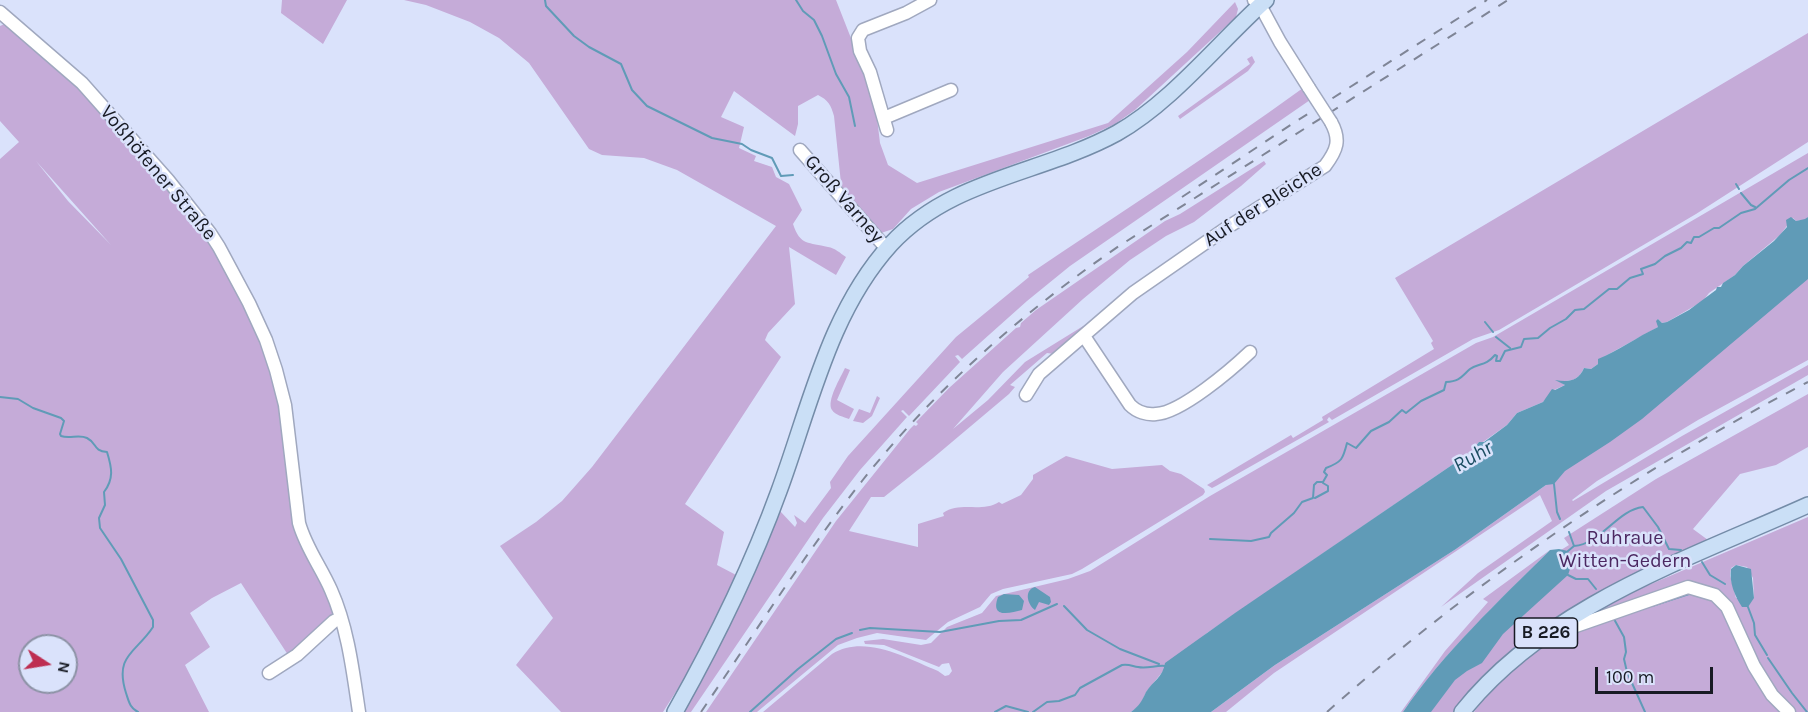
<!DOCTYPE html>
<html>
<head>
<meta charset="utf-8">
<style>
	body { margin:0 }
	#map { position:relative; width:1808px; height:712px; overflow:hidden; background:#dae2fb; font-family:Karla,sans-serif }
	canvas { display:block }
	.north { position:absolute; left:18px; top:634px; width:60px; height:60px; box-sizing:border-box; background:#dae2fb; border:2px solid #8c92a5; border-radius:50%; rotate:102deg; font-size:16px; font-weight:700; line-height:24px; text-align:center; color:#171a23 }
	.north::after { content:''; display:block; margin:auto; width:21px; height:27px; background:#be2e52; clip-path:polygon(50% 0,100% 100%,50% 72%,0 100%) }
	.scale { position:absolute; left:1595px; top:667px; width:118px; height:27px; box-sizing:border-box; border:3px solid #171a23; border-top:0; padding-left:8px; font-size:18px; line-height:21px; white-space:nowrap; color:#171a23; -webkit-text-stroke:4px #dae2fb; paint-order:stroke }
</style>
</head>
<body>
<div id="map">
<canvas width="1808" height="712"></canvas>
<div class="north">N</div>
<div class="scale">100 m</div>
</div>
<script>
const context = document.querySelector('canvas').getContext('2d');
context.lineJoin = 'round';
function paint(path, color) { context.fillStyle = color; context.fill(path, 'evenodd'); }
function stroke(path, color, width, dash) { context.strokeStyle = color; context.lineWidth = width; context.lineCap = dash ? 'butt' : 'round'; context.setLineDash(dash || []); context.stroke(path); }
function write(font, color, halo, rows, align = 'center') {
  context.font = font + ' Karla,sans-serif'; context.lineWidth = 5; context.setLineDash([]); context.textBaseline = 'middle'; context.strokeStyle = halo; context.fillStyle = color; for (const [text, x, y, turn = 0] of rows) {
    context.save(); context.translate(x, y); context.rotate((+turn || 0) * Math.PI / 180); context.textAlign = isNaN(turn) ? turn : align; if (halo) context.strokeText(text, 0, 0); context.fillText(text, 0, 0); context.restore();
  }
}
paint(new Path2D(`
	M282 0H347L323 44 281 13Z
	M404 0H836L869 84 876 110 880 143 888 165 917 183 1108 123 1187 52 1235 2 1238 9 1236 17 1135 110 1115 124 1089 136 939 192 911 209 893 229 878 234 842 193 834 116C831 105 828 100 818 95L798 106V124L795 136 734 91 721 117 744 127 739 148 756 156 754 161 772 167 776 177 789 184 802 210 793 224C800 246 809 242 828 247 835 248 840 253 846 257L836 275 789 247 795 304 768 333 765 340 781 357 685 504 724 532 717 565 738 576 705 646 663 712H561L516 665 553 618 500 546 536 522 562 501 592 467 776 226 677 170 644 158 602 155 589 149 529 63 499 38 470 22 426 5Z
	M7 23 89 93 210 238 253 321 276 381 295 513 336 613 290 658 241 583 212 598 190 613 210 647 185 665 209 712H0V159L19 142 0 121V26ZM36 161 111 245 68 201ZM30 646H66V682H30Z
	M1808 33V142L1696 214 1499 330 1473 339 1332 420 1329 417 1327 420 1329 422 1216 486 1212 488 1207 485 1291 435 1293 438 1323 420 1322 417 1434 349 1431 343 1433 341 1395 278Z
	M1252 56 1255 62 1248 71 1180 119 1178 116 1250 64 1247 59Z
	M1303 88 1310 100 1070 266 1027 301 962 359 958 355 955 356 960 362 909 416 903 410 901 411 907 417 860 470 823 518 691 712H682L754 571 780 511 795 527 797 523 794 515 805 523 831 488 830 482 848 456 956 337 1029 277 1028 275C1120 213 1213 153 1303 88Z
	M1808 153V217L1805 220 1796 221 1793 218 1780 235 1743 266 1735 275 1709 293 1703 301 1667 322 1662 323 1658 319V327L1598 360V364L1591 369 1584 368C1578 381 1571 381 1559 381L1565 385 1554 390 1543 402 1517 413 1507 425 1483 442H1479L1471 452 1207 633 1164 670 1147 691 1140 705 1131 712H763L832 654C865 634 906 658 938 671L945 676 949 675 952 671 949 663 942 664 939 667 884 645 865 644 864 641 883 639 921 645 931 643 947 627 982 613 996 596 1068 579 1090 571 1210 496 1476 343 1493 337Z
	M1264 161 1266 164 1241 186 1194 222 1166 236 1130 260 1083 299 1003 372 953 429 988 400 1025 362 1101 315 1054 354 1047 353 1010 385 1015 387 1009 394 933 458 884 497H871L849 531 918 547V524L944 516 943 513C960 501 982 513 999 502L1002 504 1021 495 1033 479V475L1066 456 1112 469 1162 465 1170 471 1181 474 1204 489 1205 492 1203 495 1082 569 1072 574 1003 589 991 594 980 607 948 622 926 640 877 633 857 638 838 645 757 712H706L836 521 910 429 914 425 916 426 918 424 916 422 949 388 1016 328 1020 327 1021 323 1036 310 1165 221 1180 214Z
	M1808 270V360L1698 420 1597 481 1572 500 1573 501 1682 436 1808 365V375L1606 491 1441 607 1478 573 1552 521 1540 495 1274 673 1226 712H1211L1275 665 1456 549 1546 485Z
	M845 368 850 370 837 400 854 409 849 419C844 417 835 415 832 410 826 401 841 377 845 368Z
	M1808 394V447L1776 465 1740 474 1693 529 1708 540 1609 591 1457 712H1407L1540 563 1569 545 1564 538 1656 479Z
	M877 396 880 398 872 416 863 423 853 421 859 409 870 413Z
	M1808 517V712H1474L1497 681 1530 652 1595 608ZM1736 565 1747 567 1753 578 1754 598H1736L1730 575 1731 568Z
	M1550 550C1500 601 1444 652 1403 712H1401L1445 651 1488 602 1483 599Z`), '#c5abd8');
paint(new Path2D(`
	M1791 217 1796 221 1805 219 1808 217V279L1642 419 1610 442 1565 471 1554 484 1546 485 1456 549 1275 665 1211 712H1131C1139 706 1142 701 1146 692 1153 681 1163 677 1165 663L1235 613 1471 452 1479 442H1484L1507 425 1517 413 1543 402 1552 389 1555 390 1565 385 1555 380C1568 382 1578 382 1584 368L1591 369 1598 364V359C1618 351 1637 337 1658 327L1656 321 1658 319 1662 323 1667 322 1689 310 1716 290 1717 287H1721L1723 283 1735 275 1743 266 1774 241 1787 227 1786 220Z
	M1559 549 1568 551 1571 566 1568 575 1503 634 1482 663 1467 671 1455 680 1431 712H1403C1443 653 1500 600 1550 550Z
	M1736 565 1751 569 1754 598 1748 607H1742C1735 596 1729 583 1731 569Z
	M1035 587 1050 597 1051 602 1049 605 1039 602 1035 610C1027 604 1024 590 1035 587Z
	M1004 594 1019 595 1024 601 1022 610C1010 613 990 619 998 597Z`), '#609bb7');
stroke(new Path2D(`
	M545 0 546 6 574 36 589 47 621 64 632 90 647 106 712 138 742 144 751 150 772 158 781 176 793 175
	M796 0 803 11 814 20 822 36 836 74 849 97 855 126
	M1736 184 1739 189
	M1741 193 1751 205 1755 207
	M1485 322 1493 332
	M1496 337 1510 348
	M0 397 18 399 33 408 61 418 64 421 60 434 61 436C70 439 79 434 87 438 97 443 93 451 107 452 112 468 114 479 104 492L105 505 99 518 100 528 121 559 153 620V627C136 653 114 655 126 693 129 702 130 708 138 712
	M1554 484 1557 512 1560 519
	M1315 498 1328 491V486L1323 483
	M1210 539 1251 541 1269 537 1271 533 1294 513 1302 502 1313 498 1314 485 1317 482H1323L1327 475 1324 472 1326 468C1342 462 1343 459 1347 443L1356 448 1371 431 1389 422 1402 410 1406 413 1421 401 1444 390 1446 382C1460 381 1461 377 1470 369 1478 363 1486 366 1495 355L1497 356 1496 361H1500L1505 351 1521 347 1524 339 1538 338 1550 328 1566 319 1575 310 1584 309 1609 289H1617L1630 278 1643 274 1641 269 1655 264 1665 256 1681 248 1687 242 1691 243 1694 237H1699L1714 228H1719L1741 213 1755 209 1789 180 1808 168
	M1574 546C1601 544 1617 510 1643 507L1658 527 1669 549 1681 550
	M1568 551 1574 546 1569 532
	M1702 562 1710 575 1725 584
	M1568 575 1576 579H1588L1596 589
	M1064 606 1087 630 1120 649 1159 664
	M1652 606 1692 593
	M1748 607 1754 623 1755 635 1767 655
	M1614 619 1624 637 1626 652 1624 659 1627 672 1645 712
	M860 630 870 628 940 632 999 621 1021 620 1057 604
	M1768 658 1792 693 1807 712
	M750 712 798 669 836 639 852 633
	M995 712 1006 706 1028 712
	M1033 712 1047 702 1059 701 1075 695 1080 688 1122 665C1129 664 1132 666 1138 667 1147 669 1156 665 1165 666`), '#609bb7', 2);
const minor = new Path2D(`
	M1254 0 1260 5 1280 42 1309 88
	M0 12 82 83 168 180 210 233 219 247 249 303 266 340 276 370 285 405 299 523C306 548 321 567 331 590 348 628 353 672 359 712
	M884 118 951 90
	M887 130 870 72 860 51 858 38 863 30 906 13 930 0
	M800 150 887 249
	M1084 336 1130 405C1137 412 1147 415 1156 414 1181 413 1232 369 1250 352
	M1026 395 1039 374 1133 293 1228 227 1325 166C1337 150 1341 140 1331 122
	M1558 625 1565 628 1573 627 1688 587 1715 595 1727 607 1754 666 1772 695 1789 712
	M269 673 297 655 334 621 340 618`);
const major = new Path2D(`
	M675 712C715 641 751 568 779 491 810 407 829 312 891 244 952 178 1042 174 1117 133 1172 102 1219 42 1266 0
	M1462 712C1546 606 1688 559 1808 505`);
stroke(minor, '#a0a8bf', 15);
stroke(major, '#748ca8', 18);
stroke(minor, '#fff', 12);
stroke(major, '#cadff6', 15);
stroke(new Path2D(`
	M1182 197 1292 124 1487 0
	M701 712C754 634 804 555 862 481 934 390 1023 312 1119 246L1508 0
	M1327 712C1473 582 1634 472 1808 382`), '#7f8596', 2, [10, 10]);
const minorBridge = new Path2D(`
	M1309 88 1331 122`);
stroke(minorBridge, '#a0a8bf', 15, []);
stroke(minorBridge, '#fff', 12);
for (const [x, y, w] of [
	[1546,633,63]
]) { const box = new Path2D(); box.roundRect(x - w / 2, y - 15, w, 30, 4.5); context.fillStyle = '#dae2fb'; context.fill(box); stroke(box, '#171a23', 1.5); }
write('bold 18px', '#171a23', null, [
	["B 226",1546,633]
]);
write('20px', '#171a23', '#dae2fb', [
	["Voßhöfener Straße",158,173,50],
	["Groß Varney",844,199,49],
	["Auf der Bleiche",1263,205,-33]
]);
write('20px', '#4c2862', '#dae2fb', [
	["Ruhraue",1625,538],
	["Witten-Gedern",1625,561]
]);
write('italic 21px', '#1b4c61', '#dae2fb', [
	["Ruhr",1473,457,-30]
]);
</script>
</body>
</html>
